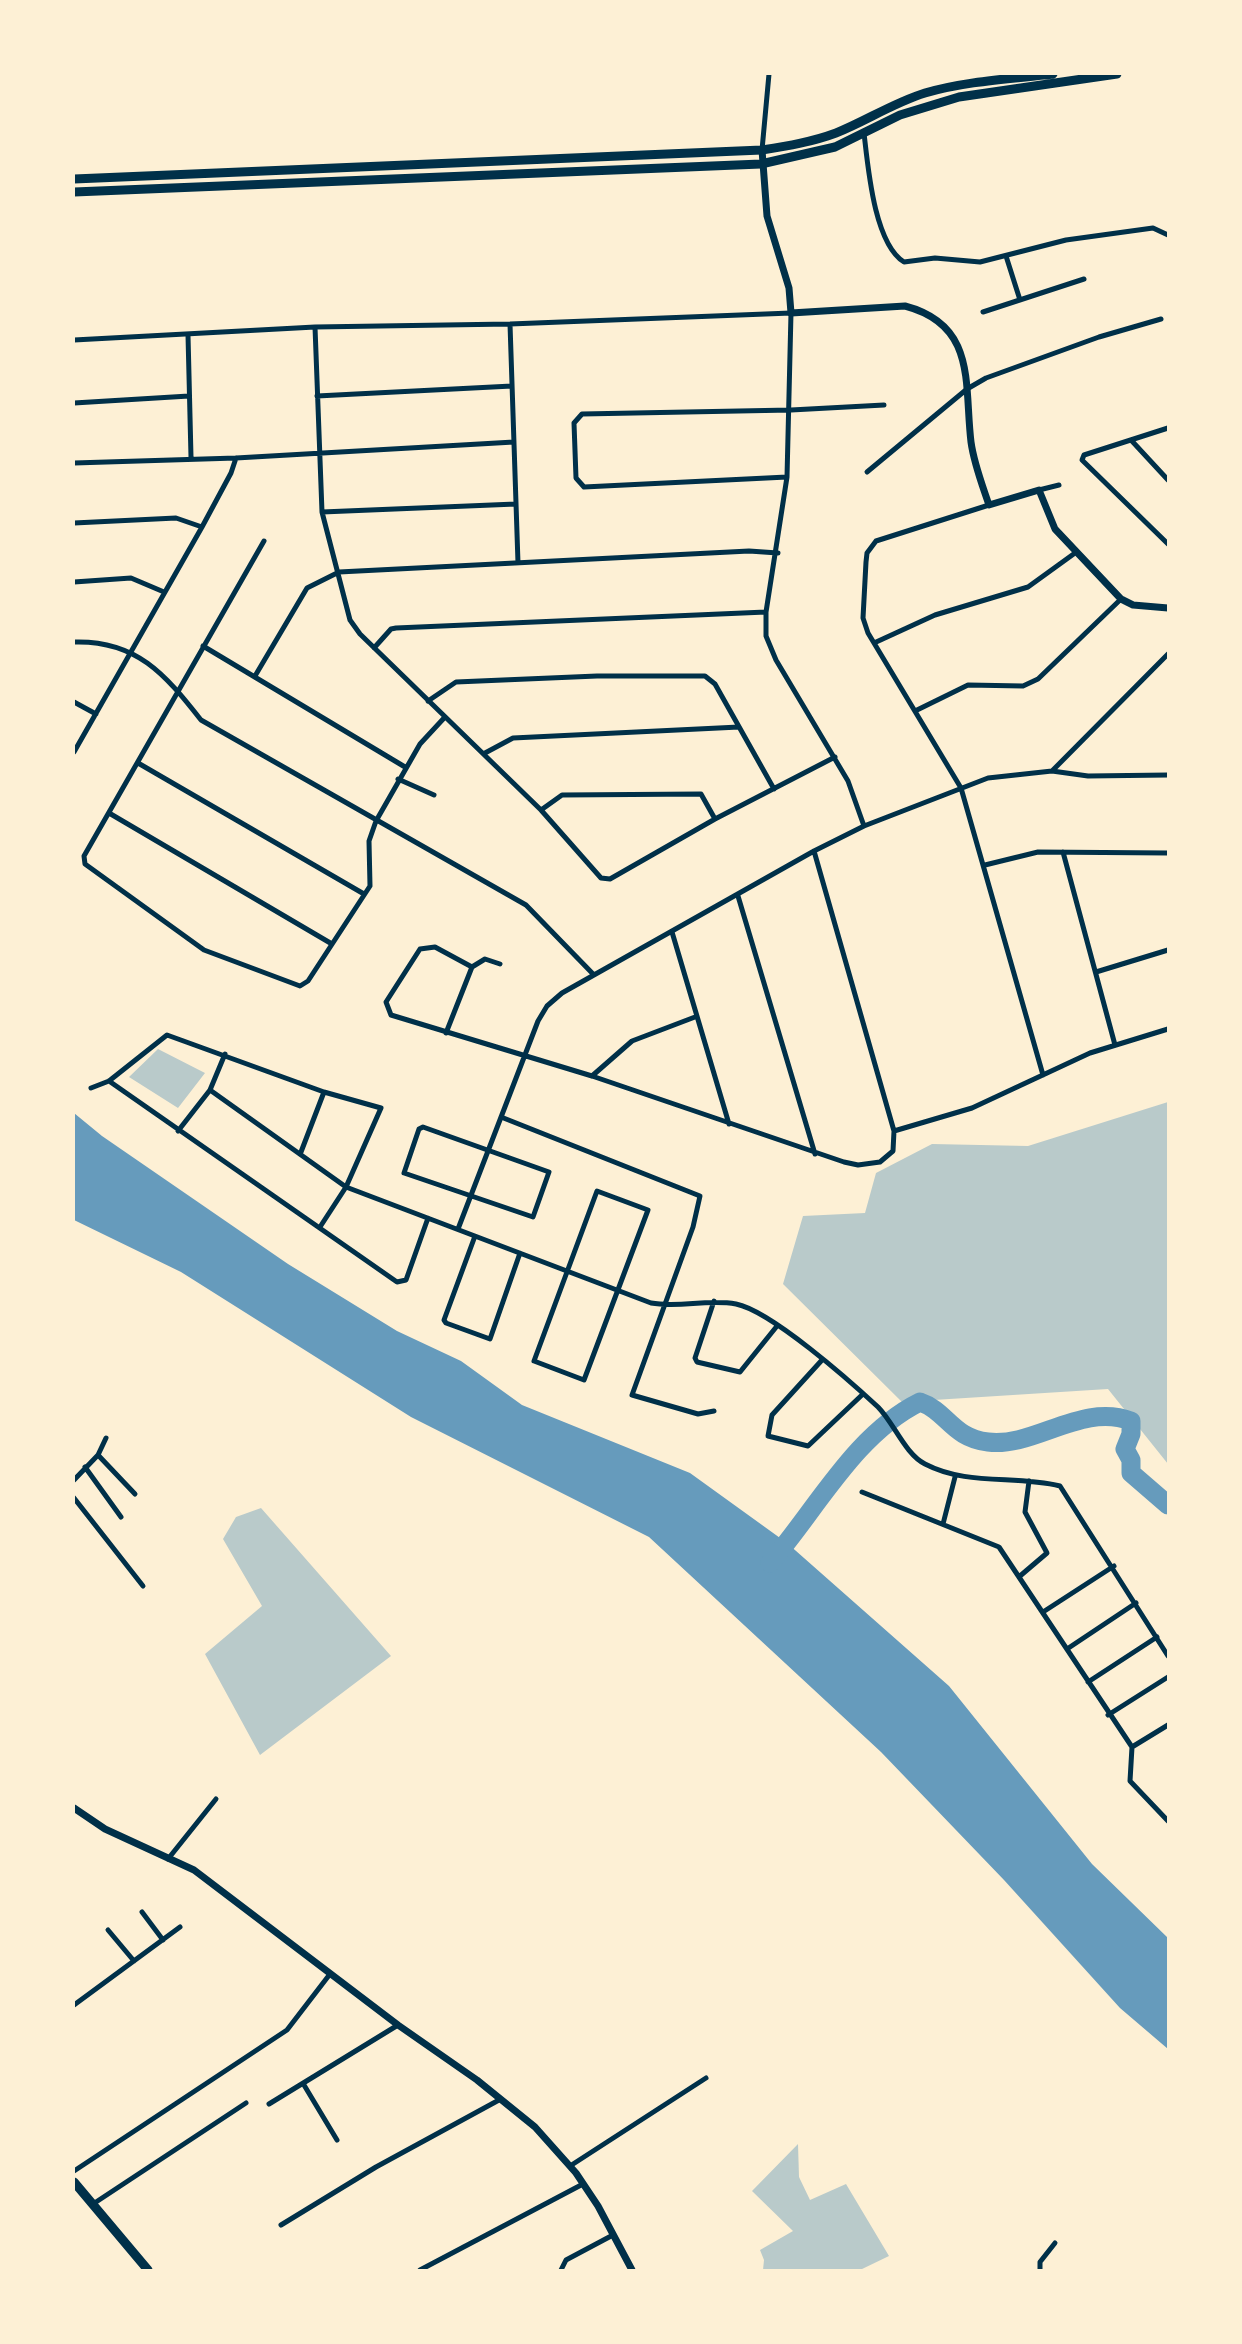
<!DOCTYPE html>
<html>
<head>
<meta charset="utf-8">
<style>
	body { margin:0 }
	#map { position:relative; width:1242px; height:2344px; overflow:hidden; background:#fdf0d5; font-family:"Nunito Sans",sans-serif }
	canvas { display:block }
	.frame { position:absolute; inset:0; border:75px solid #fdf0d5; pointer-events:none }
</style>
</head>
<body>
<div id="map">
<canvas width="1242" height="2344"></canvas>
<div class="frame"></div>
</div>
<script>
const context = document.querySelector('canvas').getContext('2d');
context.lineJoin = 'round';
function paint(path, color) { context.fillStyle = color; context.fill(path, 'evenodd'); }
function stroke(path, color, width, dash) { context.strokeStyle = color; context.lineWidth = width; context.lineCap = dash ? 'butt' : 'round'; context.setLineDash(dash || []); context.stroke(path); }
paint(new Path2D(`
	M158 1049 205 1073 178 1108 129 1077Z
	M1168 1102V1464L1108 1389 902 1402 783 1284 803 1216 865 1213 876 1173 932 1144 1028 1146Z
	M261 1508 391 1656 260 1755 205 1654 262 1606 223 1539 236 1517Z
	M798 2144 799 2177 810 2200 846 2184 889 2256 860 2270H763L764 2260 760 2250 793 2231 752 2191Z`), '#b9caca');
paint(new Path2D(`
	M74 1113 102 1136 288 1264 397 1331 461 1361 522 1405 690 1473 787 1543 949 1686 1092 1864 1168 1938V2049L1120 2008 1004 1880 881 1752 649 1537 411 1417 181 1272 74 1220Z`), '#669bbc');
stroke(new Path2D(`
	M770 1563C816 1510 855 1434 920 1402 947 1411 952 1438 988 1442 1034 1448 1082 1402 1131 1421V1434L1125 1449 1131 1460V1473L1168 1505`), '#669bbc', 19);
stroke(new Path2D(`
	M864 133C868 167 874 243 904 262L935 258 980 262 1066 240 1153 228 1168 235
	M762 150 769 74
	M1006 256 1020 300
	M983 312 1084 279
	M510 324 518 563
	M315 327 322 512 350 620 360 634 541 810 601 878 610 879 715 819 835 757
	M188 335 191 457
	M74 340 315 327 510 324 791 313 787 477 766 612V636L776 660 848 781 864 826
	M317 396 512 386
	M74 403 189 396
	M1168 428 1084 455 1082 460 1168 544
	M1131 440 1168 480
	M74 463 236 458 514 442
	M867 472 967 389 986 378 1099 337 1161 319
	M787 477 584 487 576 478 574 423 582 414 791 410 884 405
	M1039 490 1059 485
	M989 505 876 541 867 553 866 562 863 618 868 633 961 788 1043 1075
	M322 512 516 504
	M74 523 176 518 202 527
	M264 541 84 856 85 864 204 950 300 986 308 981 370 886 369 841 376 821 420 744 445 717
	M74 582 131 578 164 592
	M74 642C136 640 165 674 201 720L526 905 594 975
	M874 643 935 615 1028 587 1075 553
	M203 646 405 767
	M374 648 391 629 396 628 766 612
	M255 676 307 588 339 572 749 551 778 553
	M428 701 456 682 597 676H705L715 684 774 789
	M74 702 96 714
	M915 711 968 685 1023 686 1038 679 1121 599
	M74 752 202 527 231 473 236 458
	M485 753 513 738 739 727
	M138 763 364 894
	M1052 771 1168 654
	M398 779 434 795
	M541 810 562 795 701 794 715 819
	M109 813 332 944
	M1063 852 1115 1045
	M985 865 1038 852 1168 853
	M738 896 815 1154
	M672 932 729 1124
	M472 967 435 947 420 949 386 1002 391 1015 592 1076 844 1162 858 1165 880 1162 893 1151 894 1131 814 851
	M1096 972 1168 950
	M446 1033 472 967 485 959 500 964
	M592 1076 632 1041 695 1017
	M109 1081 397 1282 406 1280 428 1218
	M91 1088 109 1081 167 1035 324 1092 381 1108 346 1187 320 1227
	M210 1090 346 1187 651 1303C679 1308 707 1299 736 1304 771 1311 850 1381 878 1407 894 1423 905 1454 925 1464 967 1486 1015 1475 1060 1486L1168 1656
	M501 1117 700 1196 693 1227 632 1395 698 1414 714 1411
	M423 1127 549 1172 533 1217 404 1173 419 1129Z
	M178 1131 210 1090 225 1054
	M894 1131 972 1108 1090 1053 1168 1029
	M301 1152 324 1092
	M597 1191 648 1210 584 1380 534 1361Z
	M458 1229 538 1021 547 1006 562 993 814 851 864 826 988 778 1052 771 1088 776 1168 775
	M475 1236 444 1320 446 1323 490 1339 520 1253
	M714 1301 695 1358 697 1362 740 1372 777 1326
	M822 1360 772 1415 768 1436 808 1446 863 1394
	M98 1455 135 1494
	M85 1467 121 1517
	M74 1480 98 1455 106 1438
	M862 1492 999 1547 1132 1747
	M74 1498 143 1586
	M943 1524 955 1477
	M1020 1576 1047 1553 1025 1512 1029 1481
	M1043 1612 1114 1566
	M1067 1649 1136 1603
	M1088 1682 1157 1637
	M1108 1715 1168 1677
	M1132 1747 1130 1781 1168 1821
	M1132 1747 1168 1725
	M168 1859 216 1799
	M142 1912 163 1940
	M108 1930 134 1961
	M74 2005 180 1927
	M304 2085 337 2140
	M269 2104 398 2025
	M570 2166 706 2078
	M74 2171 287 2030 330 1974
	M93 2204 246 2103
	M281 2225 376 2167 499 2100
	M420 2270 583 2184
	M561 2270 566 2260 613 2235
	M1040 2270V2262L1055 2243`), '#003049', 5);
stroke(new Path2D(`
	M762 150 767 216 789 288 791 313 905 306C977 325 964 384 971 442 974 464 982 484 989 505L1039 490 1055 529 1121 599 1133 605 1168 608
	M74 1808 105 1829 194 1870 398 2025 477 2080 535 2127 576 2173 598 2206 632 2270`), '#003049', 7);
stroke(new Path2D(`
	M74 179 762 150C787 146 812 142 836 133 866 121 893 103 925 93 966 81 1010 79 1053 74
	M74 192 761 164 835 147 900 115 959 97 1117 74
	M74 2182 148 2270`), '#003049', 9);
</script>
</body>
</html>
